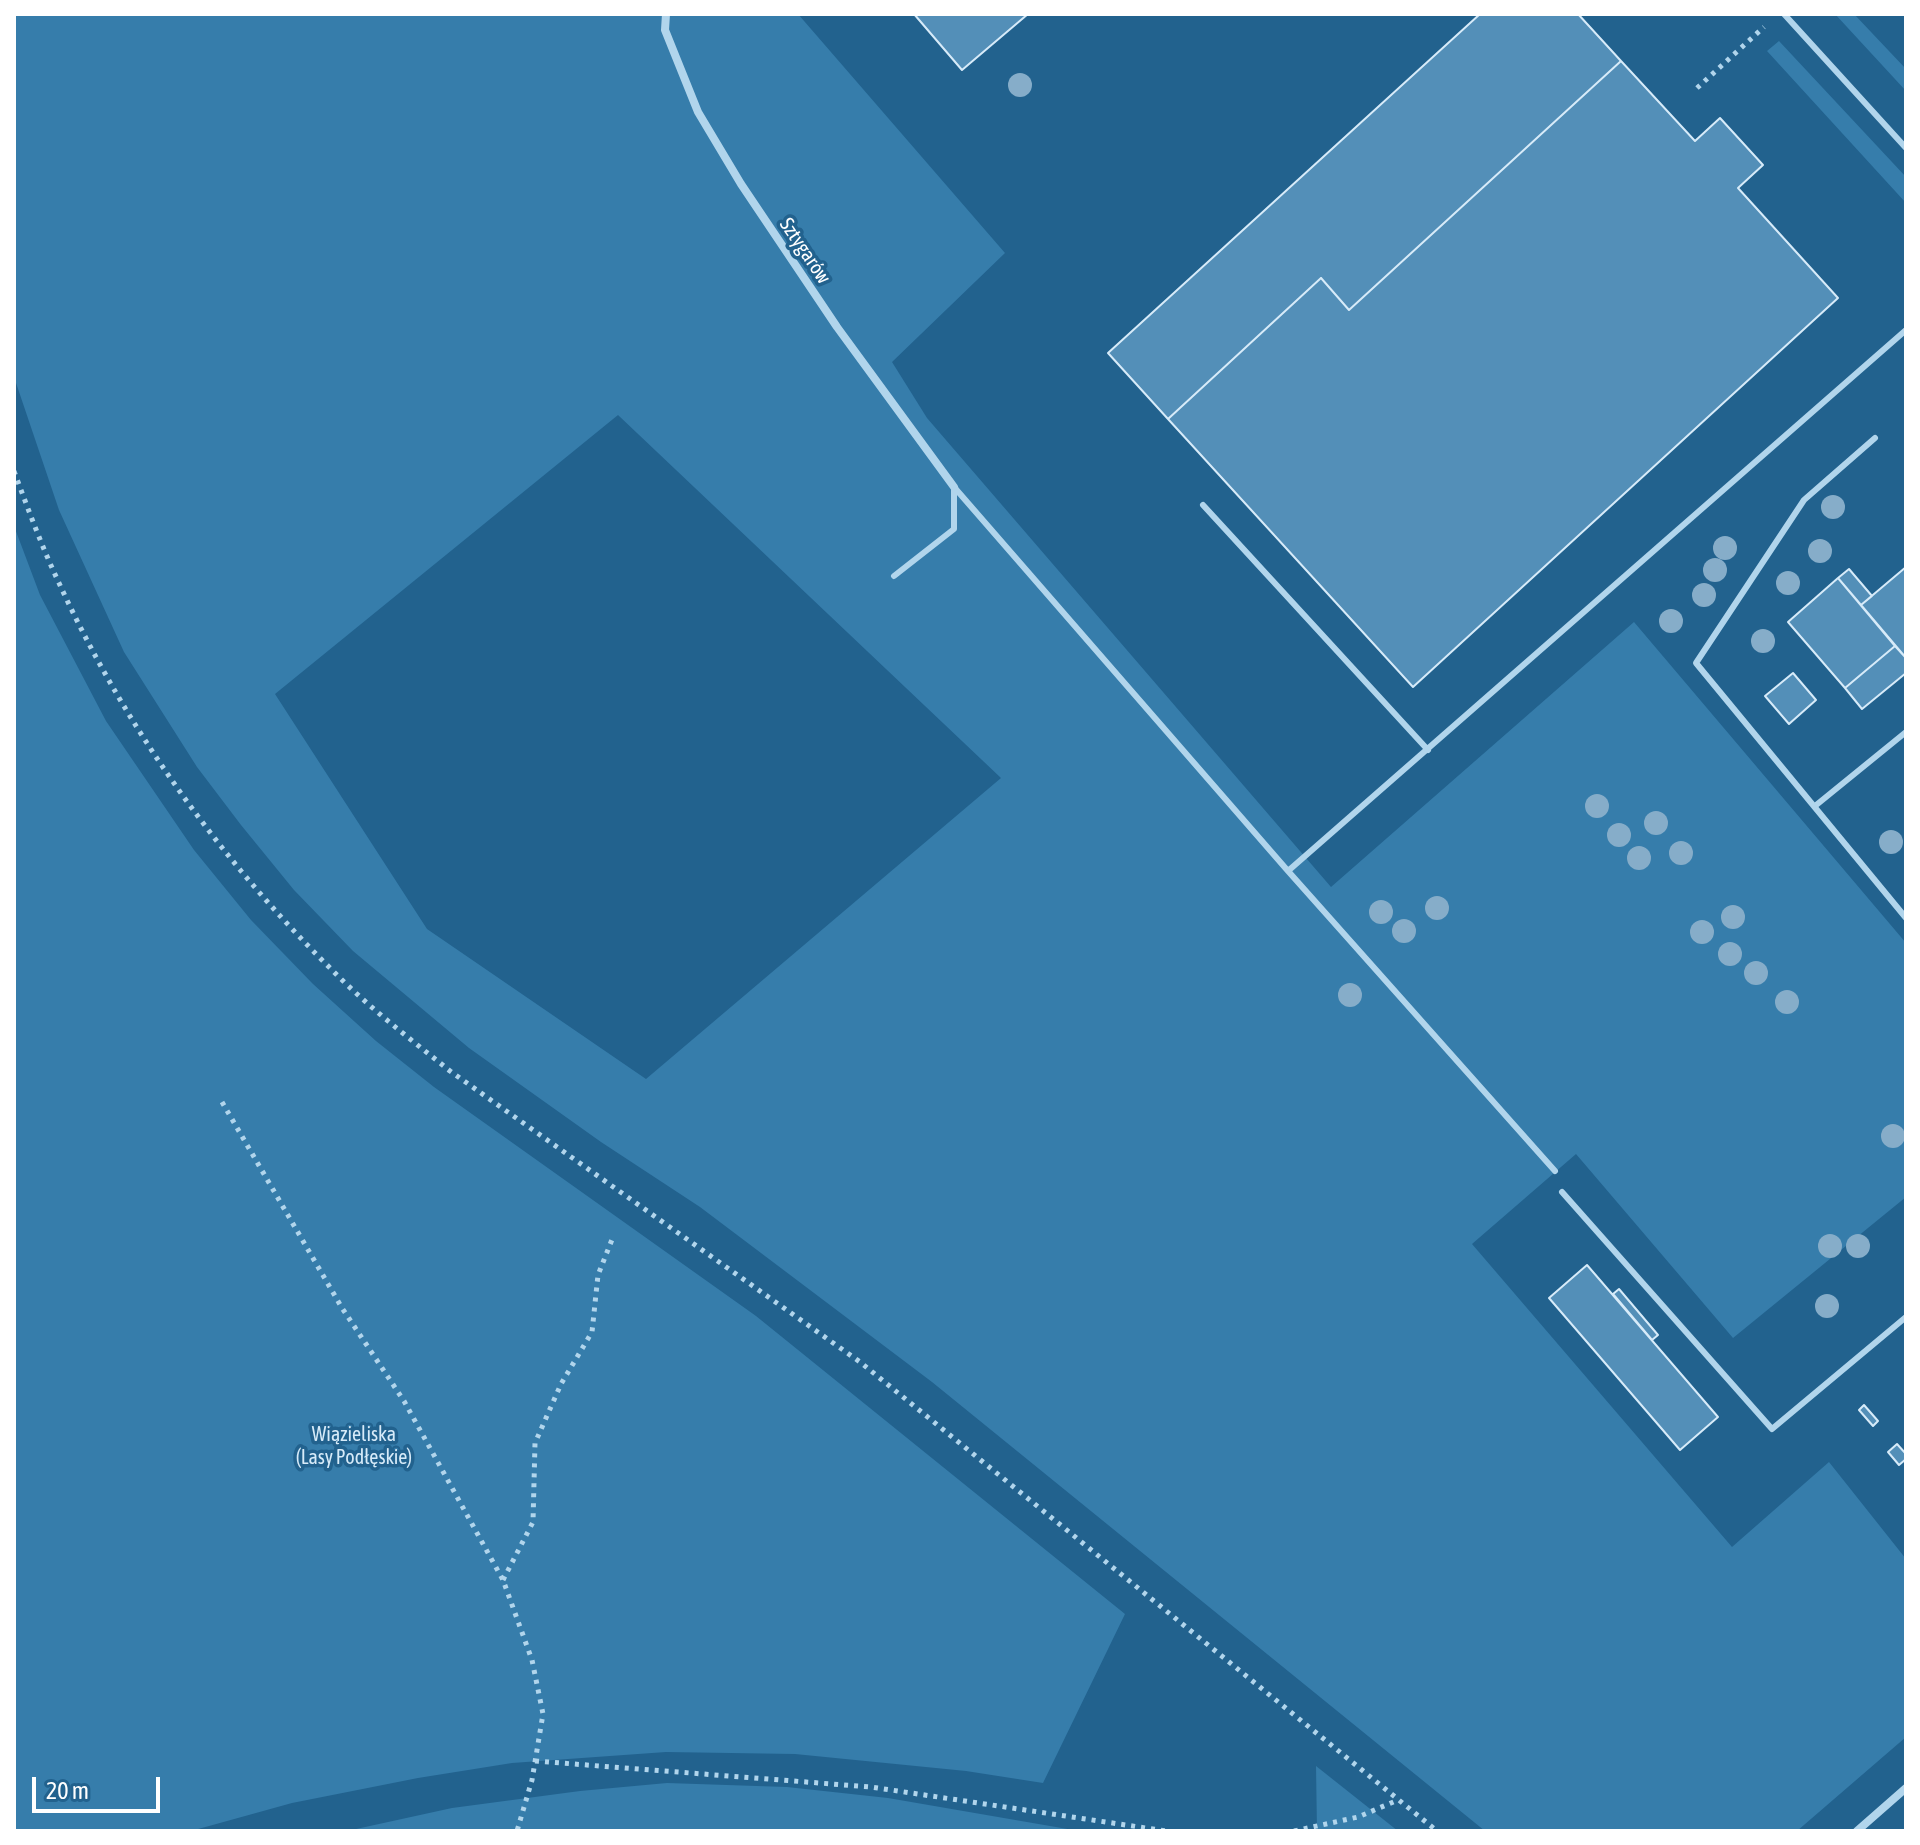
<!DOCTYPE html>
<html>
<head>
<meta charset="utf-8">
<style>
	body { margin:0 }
	#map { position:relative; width:1920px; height:1845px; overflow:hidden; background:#22628e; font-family:"Asap Condensed",sans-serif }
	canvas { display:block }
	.frame { position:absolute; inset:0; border:16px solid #fff; pointer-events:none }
	.scale { position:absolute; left:32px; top:1777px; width:128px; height:36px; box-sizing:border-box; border:4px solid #fff; border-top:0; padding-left:10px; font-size:24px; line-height:28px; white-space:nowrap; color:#fff; -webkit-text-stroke:6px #22628e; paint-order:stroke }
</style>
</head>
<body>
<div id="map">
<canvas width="1920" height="1845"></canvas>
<div class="frame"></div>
<div class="scale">20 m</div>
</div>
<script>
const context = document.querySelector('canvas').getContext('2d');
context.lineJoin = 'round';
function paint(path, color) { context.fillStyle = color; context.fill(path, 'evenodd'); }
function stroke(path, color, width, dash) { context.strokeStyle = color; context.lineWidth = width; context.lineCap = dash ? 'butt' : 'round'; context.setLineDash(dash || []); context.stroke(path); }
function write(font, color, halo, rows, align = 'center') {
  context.font = font + ' "Asap Condensed",sans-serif'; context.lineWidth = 7; context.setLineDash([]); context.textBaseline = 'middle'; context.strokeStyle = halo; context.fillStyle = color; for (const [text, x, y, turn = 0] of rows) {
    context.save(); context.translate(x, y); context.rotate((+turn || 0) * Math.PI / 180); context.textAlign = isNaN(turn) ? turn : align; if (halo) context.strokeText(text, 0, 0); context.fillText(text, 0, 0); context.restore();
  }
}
paint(new Path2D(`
	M14 14H798L1005 253 892 362 927 418 1331 887 1634 622 1906 943V1197L1733 1338 1576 1154 1472 1244 1732 1547 1829 1462 1906 1559V1737L1797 1831H1485L932 1382 700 1207 601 1142 469 1048 353 951 294 890 241 825 197 767 124 652 59 510 14 377ZM618 415 1001 778 646 1079 427 929 275 694Z
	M1835 14H1854L1906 69V91Z
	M1779 41 1906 177V203L1767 51Z
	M14 526 40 595 106 721 194 850 251 920 313 984 376 1041 434 1087 756 1316 1125 1614 1043 1783 966 1771 795 1754 666 1752 512 1763 418 1778 292 1803 191 1831H14Z
	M1316 1766 1398 1831H1317Z
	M667 1783 787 1787 888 1798 1079 1831H347L452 1808 580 1791Z`), '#367dab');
const building = new Path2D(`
	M914 14H1028L962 70Z
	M1480 14H1578L1621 61 1349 310 1321 278 1168 419 1108 353Z
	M1621 61 1695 141 1720 118 1763 165 1738 188 1838 298 1413 687 1168 419 1321 278 1349 310Z
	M1906 567V658L1861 605Z
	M1849 569 1872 596 1861 605 1838 578Z
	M1838 578 1895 646 1845 688 1788 622Z
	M1895 646 1906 658V673L1862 709 1845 688Z
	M1793 673 1816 700 1789 724 1765 696Z
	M1587 1265 1718 1417 1680 1450 1549 1298Z
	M1619 1289 1658 1335 1652 1340 1613 1294Z
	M1864 1405 1878 1421 1873 1426 1859 1410Z
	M1897 1444 1906 1454V1459L1899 1465 1888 1452Z`);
paint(building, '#538fb8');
stroke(building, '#d7ebf9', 2);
stroke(new Path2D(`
	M1697 88 1764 27
	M14 471C28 509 42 547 59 583 125 727 218 857 330 968 367 1006 409 1038 450 1071L860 1362 1437 1831
	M222 1102 342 1308 404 1401 503 1580 532 1660 543 1714 532 1780 517 1831
	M503 1580 533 1522 535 1443 561 1384 592 1332 598 1275 613 1237
	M535 1761 871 1787 1166 1831
	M1294 1831 1358 1817 1398 1800`), '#b1d5ec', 5, [4, 6]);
stroke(new Path2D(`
	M1784 14 1906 148
	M1875 438 1804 500 1696 663 1906 918
	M954 487 1288 871 1555 1171
	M1203 505 1428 750
	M894 576 954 529V487
	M1815 806 1906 732
	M1288 871 1906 330
	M1562 1192 1772 1429 1906 1317`), '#b1d5ec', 6);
stroke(new Path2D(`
	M666 14 665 30 698 112 741 184 837 327 954 487
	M1857 1831 1906 1788`), '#b1d5ec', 8);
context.fillStyle = '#86adc9';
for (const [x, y] of [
	[1020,85],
	[1833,507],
	[1725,548],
	[1820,551],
	[1715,570],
	[1788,583],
	[1704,595],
	[1671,621],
	[1763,641],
	[1597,806],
	[1656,823],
	[1619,835],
	[1891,842],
	[1681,853],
	[1639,858],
	[1437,908],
	[1381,912],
	[1733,917],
	[1404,931],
	[1702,932],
	[1730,954],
	[1756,973],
	[1350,995],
	[1787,1002],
	[1893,1136],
	[1830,1246],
	[1858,1246],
	[1827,1306]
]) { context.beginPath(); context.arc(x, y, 12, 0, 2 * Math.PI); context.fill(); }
write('20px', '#fff', '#22628e', [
	["Sztygarów",805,251,56]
]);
write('20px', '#d7ebf9', '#22628e', [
	["Wiązieliska",354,1435],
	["(Lasy Podłęskie)",354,1458]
]);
</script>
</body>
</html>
